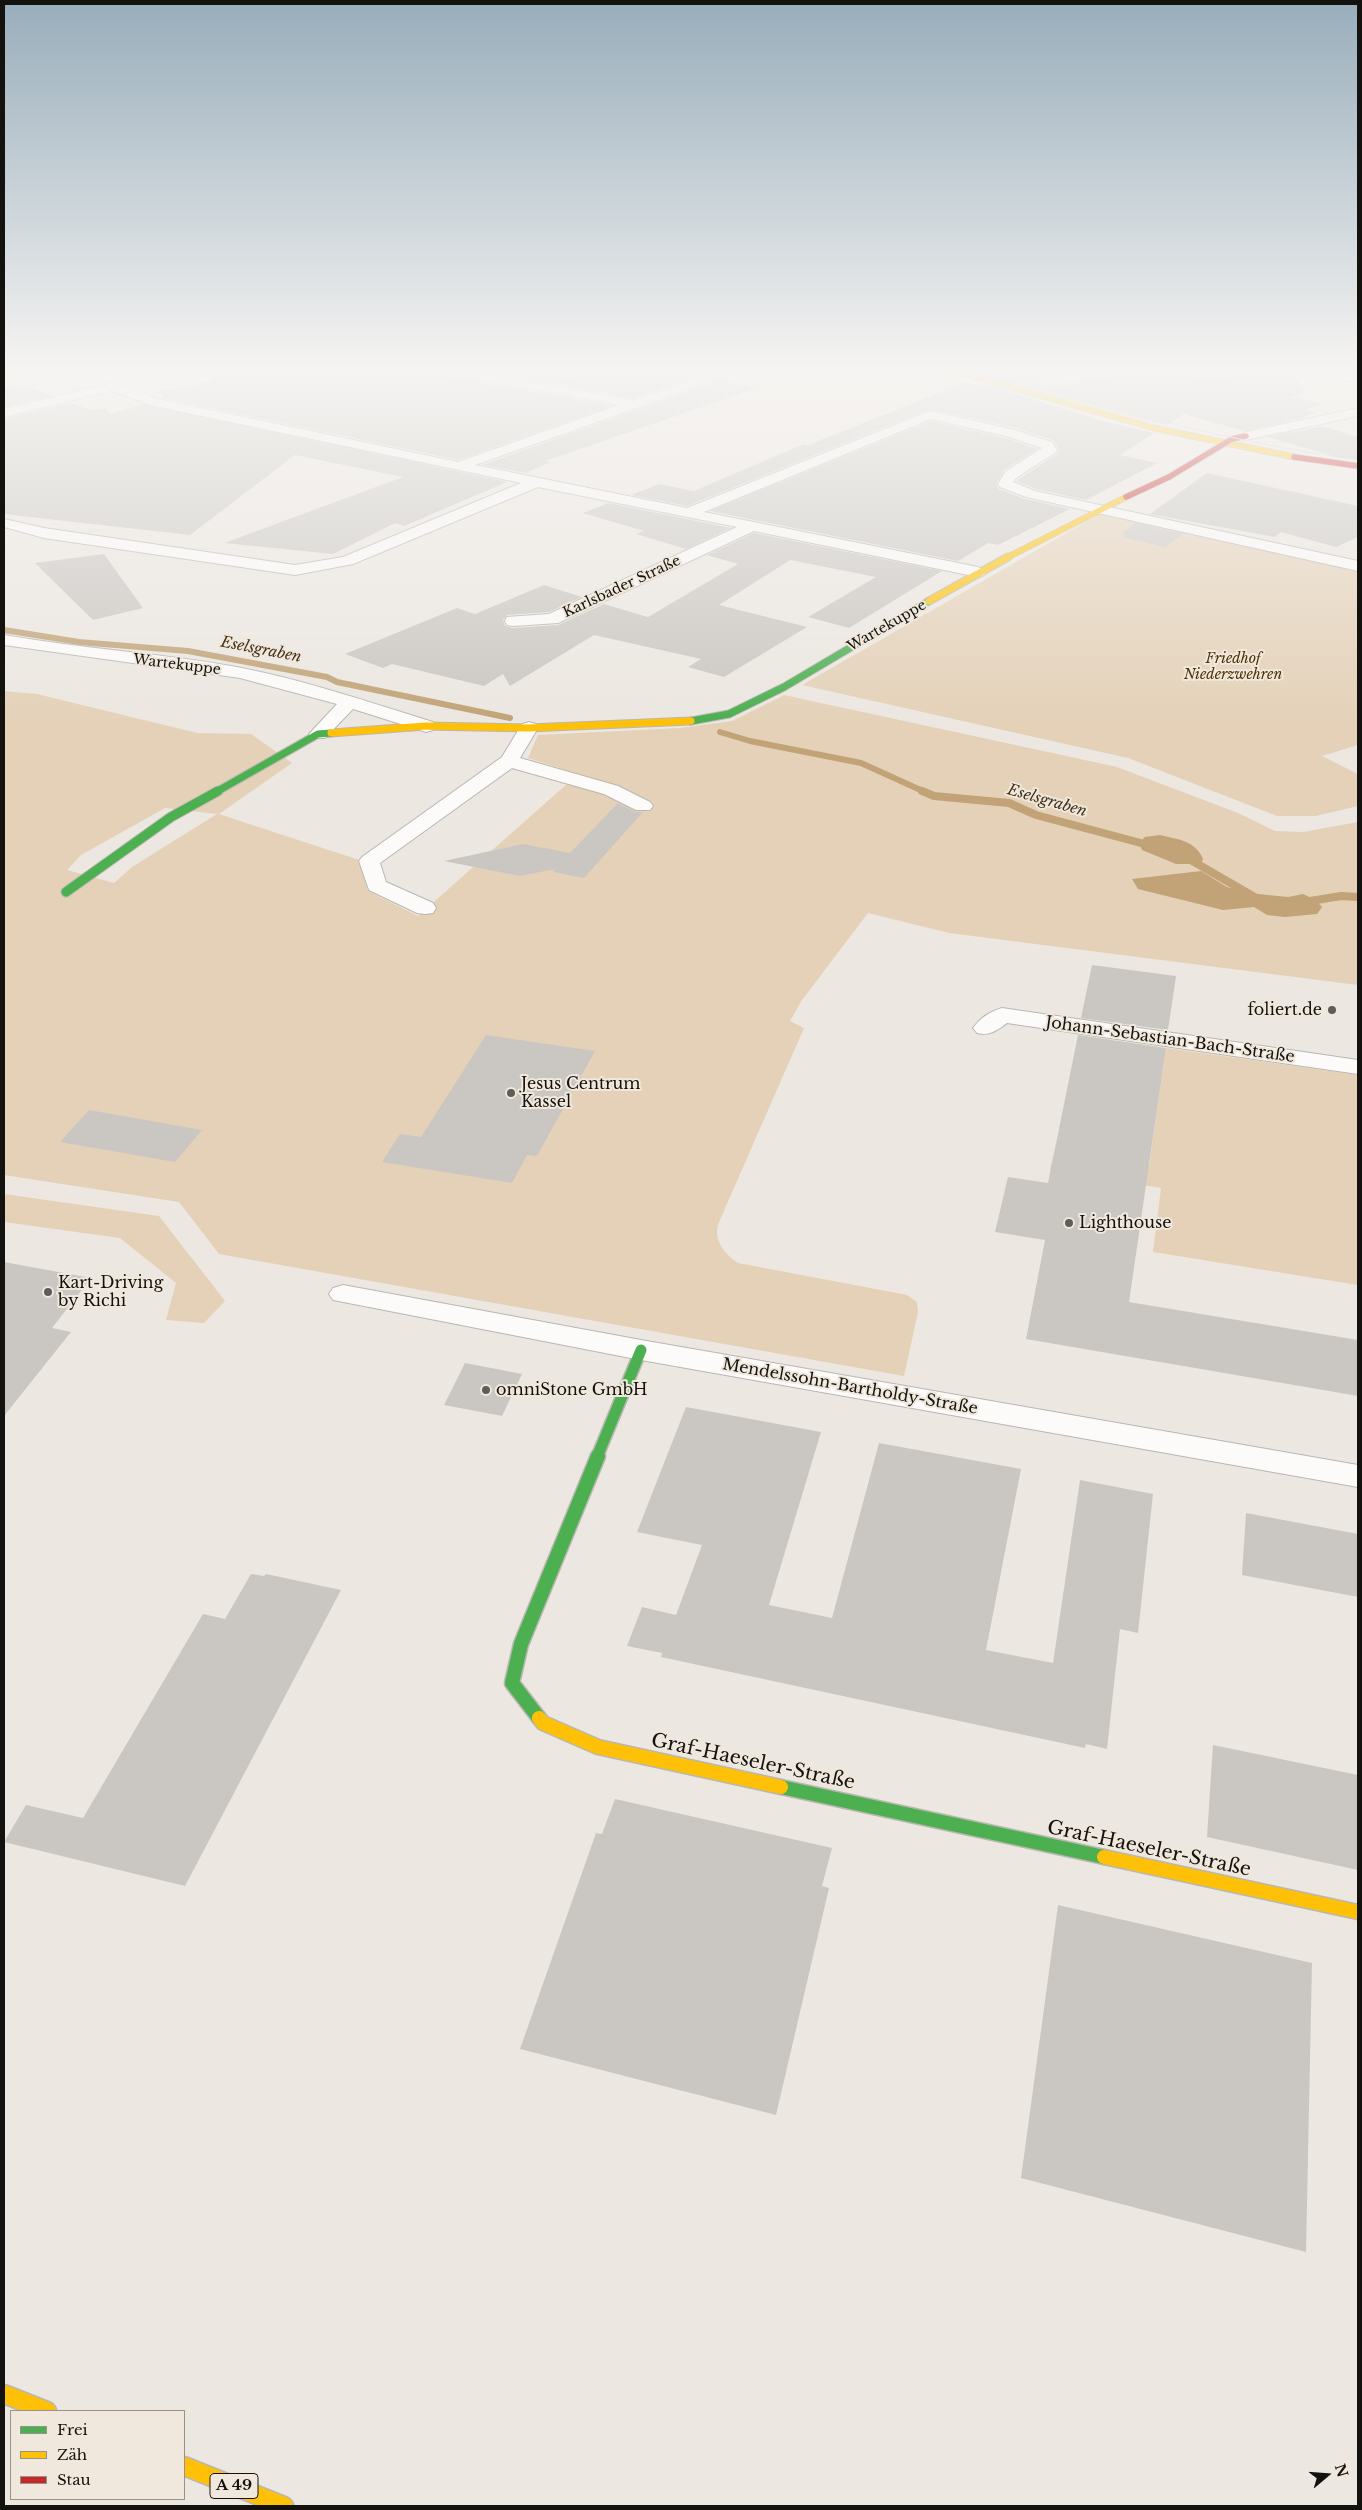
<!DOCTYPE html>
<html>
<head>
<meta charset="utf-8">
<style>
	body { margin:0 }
	#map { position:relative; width:1362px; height:2510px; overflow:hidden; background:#ece7e1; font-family:"Libre Baskerville",serif }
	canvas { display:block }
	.frame { position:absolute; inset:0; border:5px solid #14120e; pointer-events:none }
	.legend { position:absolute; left:10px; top:2410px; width:175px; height:90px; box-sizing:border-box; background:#f0e8dd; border:1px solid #98928a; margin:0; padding:6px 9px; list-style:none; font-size:15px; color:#14120e }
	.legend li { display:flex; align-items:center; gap:10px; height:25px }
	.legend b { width:25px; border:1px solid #98928a }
	.north { position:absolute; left:1302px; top:2450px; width:50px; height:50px; -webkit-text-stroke:4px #f0e8dd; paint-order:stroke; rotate:72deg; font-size:14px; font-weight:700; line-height:20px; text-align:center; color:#14120e }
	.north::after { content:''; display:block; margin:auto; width:18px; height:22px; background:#14120e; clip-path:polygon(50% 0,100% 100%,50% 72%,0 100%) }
</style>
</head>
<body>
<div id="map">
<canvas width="1362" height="2510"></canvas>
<div class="frame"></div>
<ul class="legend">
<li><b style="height:6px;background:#4caf50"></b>Frei</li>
<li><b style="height:6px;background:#ffc107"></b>Zäh</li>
<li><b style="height:6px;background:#c62828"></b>Stau</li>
</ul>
<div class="north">N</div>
</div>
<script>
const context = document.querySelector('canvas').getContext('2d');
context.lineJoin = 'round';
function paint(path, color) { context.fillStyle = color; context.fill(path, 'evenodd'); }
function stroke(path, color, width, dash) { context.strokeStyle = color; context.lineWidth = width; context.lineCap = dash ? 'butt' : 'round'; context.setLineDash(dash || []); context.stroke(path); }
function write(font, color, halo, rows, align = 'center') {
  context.font = font + ' "Libre Baskerville",serif'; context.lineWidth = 4; context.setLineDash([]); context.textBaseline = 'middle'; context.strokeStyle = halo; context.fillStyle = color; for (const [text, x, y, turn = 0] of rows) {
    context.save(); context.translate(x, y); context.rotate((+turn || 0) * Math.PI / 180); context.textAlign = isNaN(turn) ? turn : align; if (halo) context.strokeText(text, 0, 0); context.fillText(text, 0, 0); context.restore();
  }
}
paint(new Path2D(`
	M965 371H976L1169 425 1146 421Z
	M1103 512 1358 570V745L1322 756 1358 774V806L1316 816H1277L1128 758 802 685Z
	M4 691 37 694 197 733 251 734 292 763 219 814 359 860 368 891 418 916 568 783 585 776 528 758 538 735 680 728 732 721 784 695 1117 767 1238 813 1275 831 1303 832 1358 822V985L949 933 868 913 802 1000 790 1021 804 1028 719 1222C712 1240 725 1254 738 1263L907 1295 917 1302 918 1312 904 1376 219 1254 179 1202 4 1175ZM165 808 217 814 132 867 114 883 67 870 81 855Z
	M1166 1048 1358 1075V1285L1153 1252 1161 1188 1050 1170 1054 1153 1149 1167Z
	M4 1194 159 1216 225 1301 204 1323 166 1320 176 1283 120 1238 4 1222Z`), '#e4d1b8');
paint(new Path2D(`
	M1160 835C1177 839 1196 841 1203 859L1201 864H1176L1142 850 1139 843 1145 837Z
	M1201 871 1227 887 1248 893 1288 897 1303 894 1316 900 1322 907 1317 914 1285 917 1267 915 1254 907 1223 910 1138 889 1132 879Z`), '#c1a377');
stroke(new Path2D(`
	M4 630 79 642 188 651 327 677 337 682 510 718
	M720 732 750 741 861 763 925 792`), '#c1a377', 6);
stroke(new Path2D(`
	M922 791 934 796 1009 803 1036 815 1152 846
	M1189 859 1258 899
	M1304 902 1341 896 1358 897`), '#c1a377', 8);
paint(new Path2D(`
	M244 371H444L452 377 612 406 458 460 163 398 160 391 201 387 198 382 212 381 209 374Z
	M488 371H527L571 379 589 371H685L700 375 633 398Z
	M1036 371H1074L1042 377 1035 384 1043 389 1111 377 1119 371H1182L1202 380 1249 374V371H1292L1305 393 1291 397 1324 404 1303 410 1315 413 1299 419 1244 431 1184 414 1167 425 1006 380Z
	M721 380 757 388 545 461 550 462 526 473 482 465Z
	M966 382 983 387 988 385 1099 420 1154 433 1120 455 1157 463 1086 500 1036 489 1016 481 1057 454 1059 449 1053 440 1016 428 930 409 687 506 631 495 660 484 694 491 804 444 808 445Z
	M4 387 33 389 52 396 4 407Z
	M71 403 93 410 105 408 110 414 144 404 507 482 404 526 395 523 333 554 224 543 403 477 295 455 190 535 4 514V419Z
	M931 421 1006 438 1038 449 1004 470 996 485 999 489 1025 499 1070 509 998 545 988 543 958 561 710 511Z
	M1322 426 1358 437V460L1337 457 1268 437Z
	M1207 473 1358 506V537L1336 547 1281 532 1275 537 1150 514Z
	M608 503 731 528 686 549 636 534 644 531 583 513Z
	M1136 523 1183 534 1165 547 1122 537 1126 535 1121 534Z
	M754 533 942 571 849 628 808 617 876 577 790 560 719 605 807 627 724 677 688 667 701 659 594 635 510 686 503 674 484 686 392 664 383 668 345 654 457 608 475 614 544 585 582 597 549 612 507 615 503 620 505 626 513 628 558 625 604 604 648 617 738 564 707 555Z
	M104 554 143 608 93 620 35 563Z
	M618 803 635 812H643L584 878 553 872 555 869 520 876 444 861 523 844 570 853Z
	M1092 965 1176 976 1168 1030 1081 1018Z
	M486 1035 595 1051 537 1156 527 1155 512 1183 382 1162 400 1134 421 1137Z
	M1078 1035 1166 1048 1129 1302 1358 1340V1396L1026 1339 1045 1240 995 1232 1008 1177 1048 1183Z
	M89 1110 202 1130 175 1162 60 1142Z
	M4 1262 91 1278 52 1328 71 1332 4 1416Z
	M465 1363 522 1374 502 1416 444 1405Z
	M686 1407 821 1432 769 1605 832 1618 879 1443 1021 1469 986 1650 1053 1663 1080 1480 1153 1494 1138 1633 1120 1629 1107 1749 1086 1744 1085 1748 661 1657 662 1653 627 1646 642 1607 676 1615 702 1545 637 1532Z
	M1246 1513 1358 1534V1597L1242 1575Z
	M251 1574 264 1576 266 1574 341 1590 185 1886 4 1842 26 1805 83 1818 203 1614 225 1619Z
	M1213 1745 1358 1775V1870L1207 1837Z
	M615 1799 832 1848 822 1886 829 1888 776 2115 520 2049 596 1833 602 1834Z
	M1058 1905 1312 1963 1306 2252 1021 2178Z`), '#cac7c2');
const street = new Path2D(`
	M446 371H475L633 400 711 373 715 372 721 376 719 379 475 465 687 508 930 411 1015 430 1052 442 1057 450 1055 453 1016 478 1013 482 1035 491 1358 561V571L1026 497 1000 487 998 484 1005 472 1042 448 1006 436 931 419 704 512 978 567 986 572 984 575 978 577 754 531 558 623 513 626 507 625 505 621 507 617 549 614 737 527 538 487 353 564 295 575 44 538 4 527V519L44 528 295 565 343 557 521 483 154 406 111 391 4 417V409L112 383 158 399 458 462 619 405 452 375Z
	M1087 371H1117L1111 375 1043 387 1037 383 1043 379Z
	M1332 371H1358V377L1338 375Z
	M1358 408V416L1246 440 1239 436 1246 432Z
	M4 635C83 649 163 653 242 668 307 681 369 702 433 722L435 726 433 730 426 732 353 709 325 738H311L309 734 337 704 240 678 4 645Z
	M529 722 536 724 538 728 520 758 618 786 650 802 653 806 650 810H636L604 794 512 768 380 863 386 882 433 903 436 908 433 913 425 914 417 913 369 890 359 861 362 857 502 757 522 724Z
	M1002 1008 1358 1060V1074L1007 1023C996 1031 990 1036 977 1033L973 1028C980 1018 991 1011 1002 1008Z
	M343 1285 641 1340 1358 1465V1487L641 1360 333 1300 329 1294 333 1288Z`);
const fastFar3 = new Path2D(`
	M691 721 729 714 784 687 929 601
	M216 792 318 734 331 733`);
const fastFar2 = new Path2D(`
	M66 892 171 817 218 791`);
const fastFar1 = new Path2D(`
	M597 1457 641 1350`);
const fast = new Path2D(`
	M539 1718 512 1683 521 1644 598 1456
	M781 1787 1104 1857`);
const slowFar3 = new Path2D(`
	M954 371 1154 428 1294 457
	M1006 558 1126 497`);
const slowFar2 = new Path2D(`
	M929 601 1008 557
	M331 733 426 726 529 728 691 721`);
const slowFar1 = new Path2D(`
	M539 1718 543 1723 598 1747 781 1787
	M1104 1857 1358 1912`);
const slow = new Path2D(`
	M4 2394 47 2411
	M184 2466 284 2506`);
const jam = new Path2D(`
	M1294 457 1358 466
	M1126 497 1169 477 1232 439 1246 436`);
stroke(street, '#bab7b2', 2);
stroke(fastFar3, '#bab7b2', 9);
stroke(fastFar2, '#bab7b2', 11);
stroke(fastFar1, '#bab7b2', 14);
stroke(fast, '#bab7b2', 17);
stroke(slowFar3, '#bab7b2', 7);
stroke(slowFar2, '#bab7b2', 9);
stroke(slowFar1, '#bab7b2', 17);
stroke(slow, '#bab7b2', 21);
stroke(jam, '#bab7b2', 7);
paint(street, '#fcfbfa');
stroke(fastFar3, '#4caf50', 7);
stroke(fastFar2, '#4caf50', 9);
stroke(fastFar1, '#4caf50', 11);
stroke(fast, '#4caf50', 14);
stroke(slowFar3, '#ffc107', 5.5);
stroke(slowFar2, '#ffc107', 7);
stroke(slowFar1, '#ffc107', 14);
stroke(slow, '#ffc107', 18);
stroke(jam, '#c62828', 5.5);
stroke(new Path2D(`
	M980 371C1105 408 1229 442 1358 460`), '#cfcecd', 1);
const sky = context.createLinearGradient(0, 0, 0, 723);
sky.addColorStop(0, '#98adbb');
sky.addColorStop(0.51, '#f6f4f2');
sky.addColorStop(1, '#f6f4f200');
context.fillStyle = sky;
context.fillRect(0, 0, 1362, 723);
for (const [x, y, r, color] of [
	[1332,1010,5,"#605d58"],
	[511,1093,5,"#605d58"],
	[1069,1223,5,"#605d58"],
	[48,1292,5,"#605d58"],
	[486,1390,5,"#605d58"]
]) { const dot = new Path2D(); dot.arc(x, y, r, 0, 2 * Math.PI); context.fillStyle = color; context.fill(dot); stroke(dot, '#f0e8dd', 2); }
write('14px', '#14120e', '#f0e8dd', [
	["Karlsbader Straße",622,587,-25],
	["Wartekuppe",887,626,-30],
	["Wartekuppe",177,665,7]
]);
write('italic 14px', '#4e3200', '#f0e8dd', [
	["Friedhof",1233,659],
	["Niederzwehren",1233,675]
]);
write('italic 15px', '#433015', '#f0e8dd', [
	["Eselsgraben",261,650,11],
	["Eselsgraben",1047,801,16]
]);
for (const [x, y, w] of [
	[234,2486,48]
]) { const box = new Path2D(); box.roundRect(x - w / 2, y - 12.5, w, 25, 4); context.fillStyle = '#f0e8dd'; context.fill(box); stroke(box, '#14120e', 1); }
write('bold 15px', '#14120e', null, [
	["A 49",234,2486]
]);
write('16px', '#14120e', '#f0e8dd', [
	["foliert.de",1322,1010,"right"],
	["Jesus Centrum",521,1084],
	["Kassel",521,1102],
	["Lighthouse",1079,1223],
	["Kart-Driving",58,1283],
	["by Richi",58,1301],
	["omniStone GmbH",496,1390]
], 'left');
write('16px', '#14120e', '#f0e8dd', [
	["Johann-Sebastian-Bach-Straße",1170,1040,8],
	["Mendelssohn-Bartholdy-Straße",850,1387,10]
]);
write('19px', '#14120e', '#f0e8dd', [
	["Graf-Haeseler-Straße",753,1762,12],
	["Graf-Haeseler-Straße",1149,1849,12]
]);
</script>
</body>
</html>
